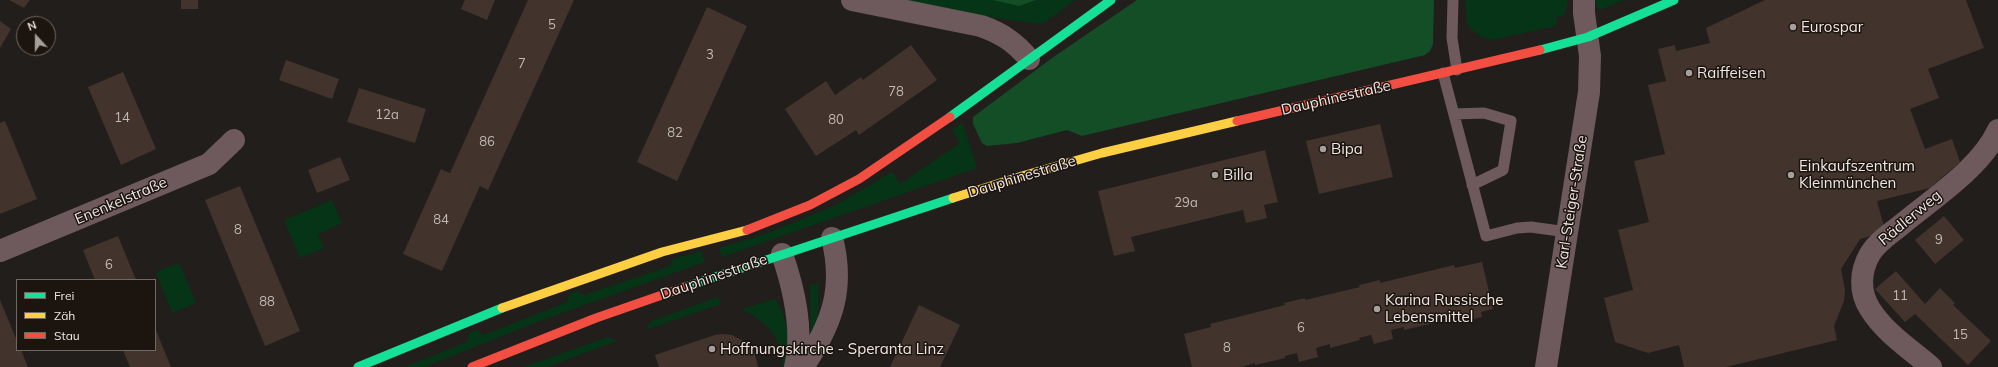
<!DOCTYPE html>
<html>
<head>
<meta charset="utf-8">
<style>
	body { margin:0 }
	#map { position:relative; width:1998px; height:367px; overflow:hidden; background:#221e1c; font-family:Mulish,sans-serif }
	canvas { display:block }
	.legend { position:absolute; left:16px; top:279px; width:140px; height:72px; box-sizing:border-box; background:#1c140f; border:1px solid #706864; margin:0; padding:5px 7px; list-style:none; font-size:12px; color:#ede6e3 }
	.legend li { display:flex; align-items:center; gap:8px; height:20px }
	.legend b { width:20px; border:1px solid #706864 }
	.north { position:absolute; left:16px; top:16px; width:40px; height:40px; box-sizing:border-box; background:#1c140f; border:1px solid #706864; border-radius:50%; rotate:339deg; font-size:11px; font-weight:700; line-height:16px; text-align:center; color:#ede6e3 }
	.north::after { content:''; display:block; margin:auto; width:14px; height:18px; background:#a6a09d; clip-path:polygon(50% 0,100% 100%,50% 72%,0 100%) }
</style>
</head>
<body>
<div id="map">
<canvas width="1998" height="367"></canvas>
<ul class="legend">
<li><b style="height:5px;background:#16e098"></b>Frei</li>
<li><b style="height:5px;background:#ffcf43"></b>Zäh</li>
<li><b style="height:5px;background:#f24e42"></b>Stau</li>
</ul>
<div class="north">N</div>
</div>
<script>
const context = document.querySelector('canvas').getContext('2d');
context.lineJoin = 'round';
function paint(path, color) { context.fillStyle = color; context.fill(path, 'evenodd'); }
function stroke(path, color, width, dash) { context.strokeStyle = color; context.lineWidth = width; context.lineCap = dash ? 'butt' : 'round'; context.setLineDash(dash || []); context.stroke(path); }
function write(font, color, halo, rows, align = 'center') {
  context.font = font + ' Mulish,sans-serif'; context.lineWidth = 3; context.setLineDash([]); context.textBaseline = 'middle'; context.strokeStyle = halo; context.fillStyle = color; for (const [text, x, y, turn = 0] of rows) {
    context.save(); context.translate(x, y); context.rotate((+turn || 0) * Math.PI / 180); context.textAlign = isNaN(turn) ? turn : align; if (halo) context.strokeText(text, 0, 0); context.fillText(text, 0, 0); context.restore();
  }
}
paint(new Path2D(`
	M895 0H1075L1043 24 986 17Z
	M1465 0H1568L1565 15 1557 17 1556 26 1492 40 1481 37 1474 32 1467 24Z
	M1595 0H1624L1600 10 1597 8Z
	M960 124H963L977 168 722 257 719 248 768 233 834 206 892 172 900 184 960 143 952 130Z
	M332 200 342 223 318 234 324 248 300 258 284 220Z
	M701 251 705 262 537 322 425 367H405L467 342 469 333 476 330 484 335 567 302 569 294 577 291 584 295 670 266 672 259Z
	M179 263 196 303 172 313 156 272Z
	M819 283 817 324 811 341 810 285Z
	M718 297 721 304 646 330 651 321Z
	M775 299C789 320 790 342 786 367H783C782 337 768 323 742 309Z
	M607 337 617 341 547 367H524Z`), '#063417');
paint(new Path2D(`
	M993 0H1036L1019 6Z
	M1137 0H1434L1433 44 1430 51 1425 55 1082 136 1067 130 1017 143 987 146 982 143 973 124V117L1052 58Z`), '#134e26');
paint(new Path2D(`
	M9 0H30L24 8Z
	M181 0H198V9H181Z
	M465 0H495L487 20 461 9Z
	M528 0H574L488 190 480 186 442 271 403 254 441 169 450 173Z
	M1765 0H1966L1984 48 1928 69 1939 98 1910 109 1925 149 1952 139 1960 162 1930 188 1877 201 1884 227 1874 235 1860 239 1841 269 1845 290 1844 301 1834 326 1837 340 1726 367H1684L1679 345 1648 353 1615 342 1604 298 1633 290 1618 230 1649 222 1634 161 1665 154 1648 85 1666 81 1658 49 1675 45 1676 51 1710 43 1706 28Z
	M707 7 747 26 677 181 637 162Z
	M0 21 11 29 0 48Z
	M911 45 937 80 859 135 856 130 816 156 785 109 826 81 835 95 861 77 863 80Z
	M286 60 339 79 332 99 279 80Z
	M123 72 156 149 121 165 88 87Z
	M359 88 426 109 415 143 347 122Z
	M5 121 37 199 0 214V123Z
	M1380 124 1393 177 1319 194 1306 141Z
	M1265 150 1278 202 1264 205 1267 218 1246 223 1243 210 1131 237 1135 251 1114 256 1098 191Z
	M340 157 350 180 317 193 308 170Z
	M240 186 300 331 265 346 205 200Z
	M1944 216 1964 240 1935 264 1915 240Z
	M118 236 136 280H95L83 250Z
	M1482 262 1493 309 1481 312 1482 317 1469 320 1468 316 1448 320 1447 316 1433 320 1434 323 1404 330V327L1391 330 1393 339 1374 344 1371 335 1359 338 1360 340 1330 348V344L1316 348 1318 357 1299 362 1297 353 1285 356V358L1255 365V363L1242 367H1192L1184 334 1211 327 1210 324 1285 305 1284 303 1305 298V300L1360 287 1359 285 1380 280V283L1454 265 1455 268Z
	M1896 271 1925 304 1940 288 1955 303 1953 305 1991 341 1968 365 1915 314 1905 322 1875 289Z
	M0 300 17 341V350H21L28 367H0Z
	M919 305 960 325 940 367H890Z
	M155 328 171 367H130L123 350H155Z
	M722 334 732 335 749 344 755 354 758 367H659L655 355 715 335Z`), '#42342c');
stroke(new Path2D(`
	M1453 0 1452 38 1457 70
	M1443 73 1486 236 1517 228 1531 227 1567 232
	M1454 114 1484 113 1511 121 1503 170 1472 185`), '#6e5a5c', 11);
stroke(new Path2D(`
	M852 0 981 26C1001 33 1015 42 1029 59
	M0 251 209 164 234 140
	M782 254C794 289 804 330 795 367
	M803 367C832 324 845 289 832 238
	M1546 367 1589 92 1590 56 1584 13V0
	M1931 367C1910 349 1885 333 1870 309 1859 292 1860 271 1870 254 1877 242 1890 234 1901 225 1932 199 1981 168 1998 130`), '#6e5a5c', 22);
stroke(new Path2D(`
	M1540 50 1588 37 1674 0
	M950 117 1111 0
	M685 287 953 198
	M358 367 502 308`), '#16e098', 9);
stroke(new Path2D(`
	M953 198 1022 176 1102 153 1237 121
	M502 308 662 252 747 230`), '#ffcf43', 9);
stroke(new Path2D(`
	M1237 121 1540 50
	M747 230 810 205 859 179 950 117
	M472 367 596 318 685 287`), '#f24e42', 9);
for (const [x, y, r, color] of [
	[1793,27,4,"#a6a09d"],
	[1689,73,4,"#a6a09d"],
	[1323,149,4,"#a6a09d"],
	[1215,175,4,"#a6a09d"],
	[1791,175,4,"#a6a09d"],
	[1377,309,4,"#a6a09d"],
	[712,349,4,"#a6a09d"]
]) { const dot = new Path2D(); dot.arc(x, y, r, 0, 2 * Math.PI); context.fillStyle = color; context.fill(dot); stroke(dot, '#1c140f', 1.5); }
write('13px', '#c2bab5', null, [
	["5",552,25],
	["3",710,55],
	["7",522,64],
	["78",896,92],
	["12a",387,115],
	["14",122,118],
	["80",836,120],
	["82",675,133],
	["86",487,142],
	["29a",1186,203],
	["84",441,220],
	["8",238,230],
	["9",1939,240],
	["6",109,265],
	["11",1900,296],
	["88",267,302],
	["6",1301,328],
	["15",1960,335],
	["8",1227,348]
]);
write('15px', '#ede6e3', '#1c140f', [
	["Eurospar",1801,27],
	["Raiffeisen",1697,73],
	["Bipa",1331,149],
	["Einkaufszentrum",1799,166],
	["Kleinmünchen",1799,183],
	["Billa",1223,175],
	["Karina Russische",1385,300],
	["Lebensmittel",1385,317],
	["Hoffnungskirche - Speranta Linz",720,349]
], 'left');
write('15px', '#ede6e3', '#1c140f', [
	["Dauphinestraße",1336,98,-13],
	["Dauphinestraße",1022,177,-17],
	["Enenkelstraße",121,201,-23],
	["Karl-Steiger-Straße",1572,202,-81],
	["Rädlerweg",1910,218,-40],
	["Dauphinestraße",714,277,-19]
]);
</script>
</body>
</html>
